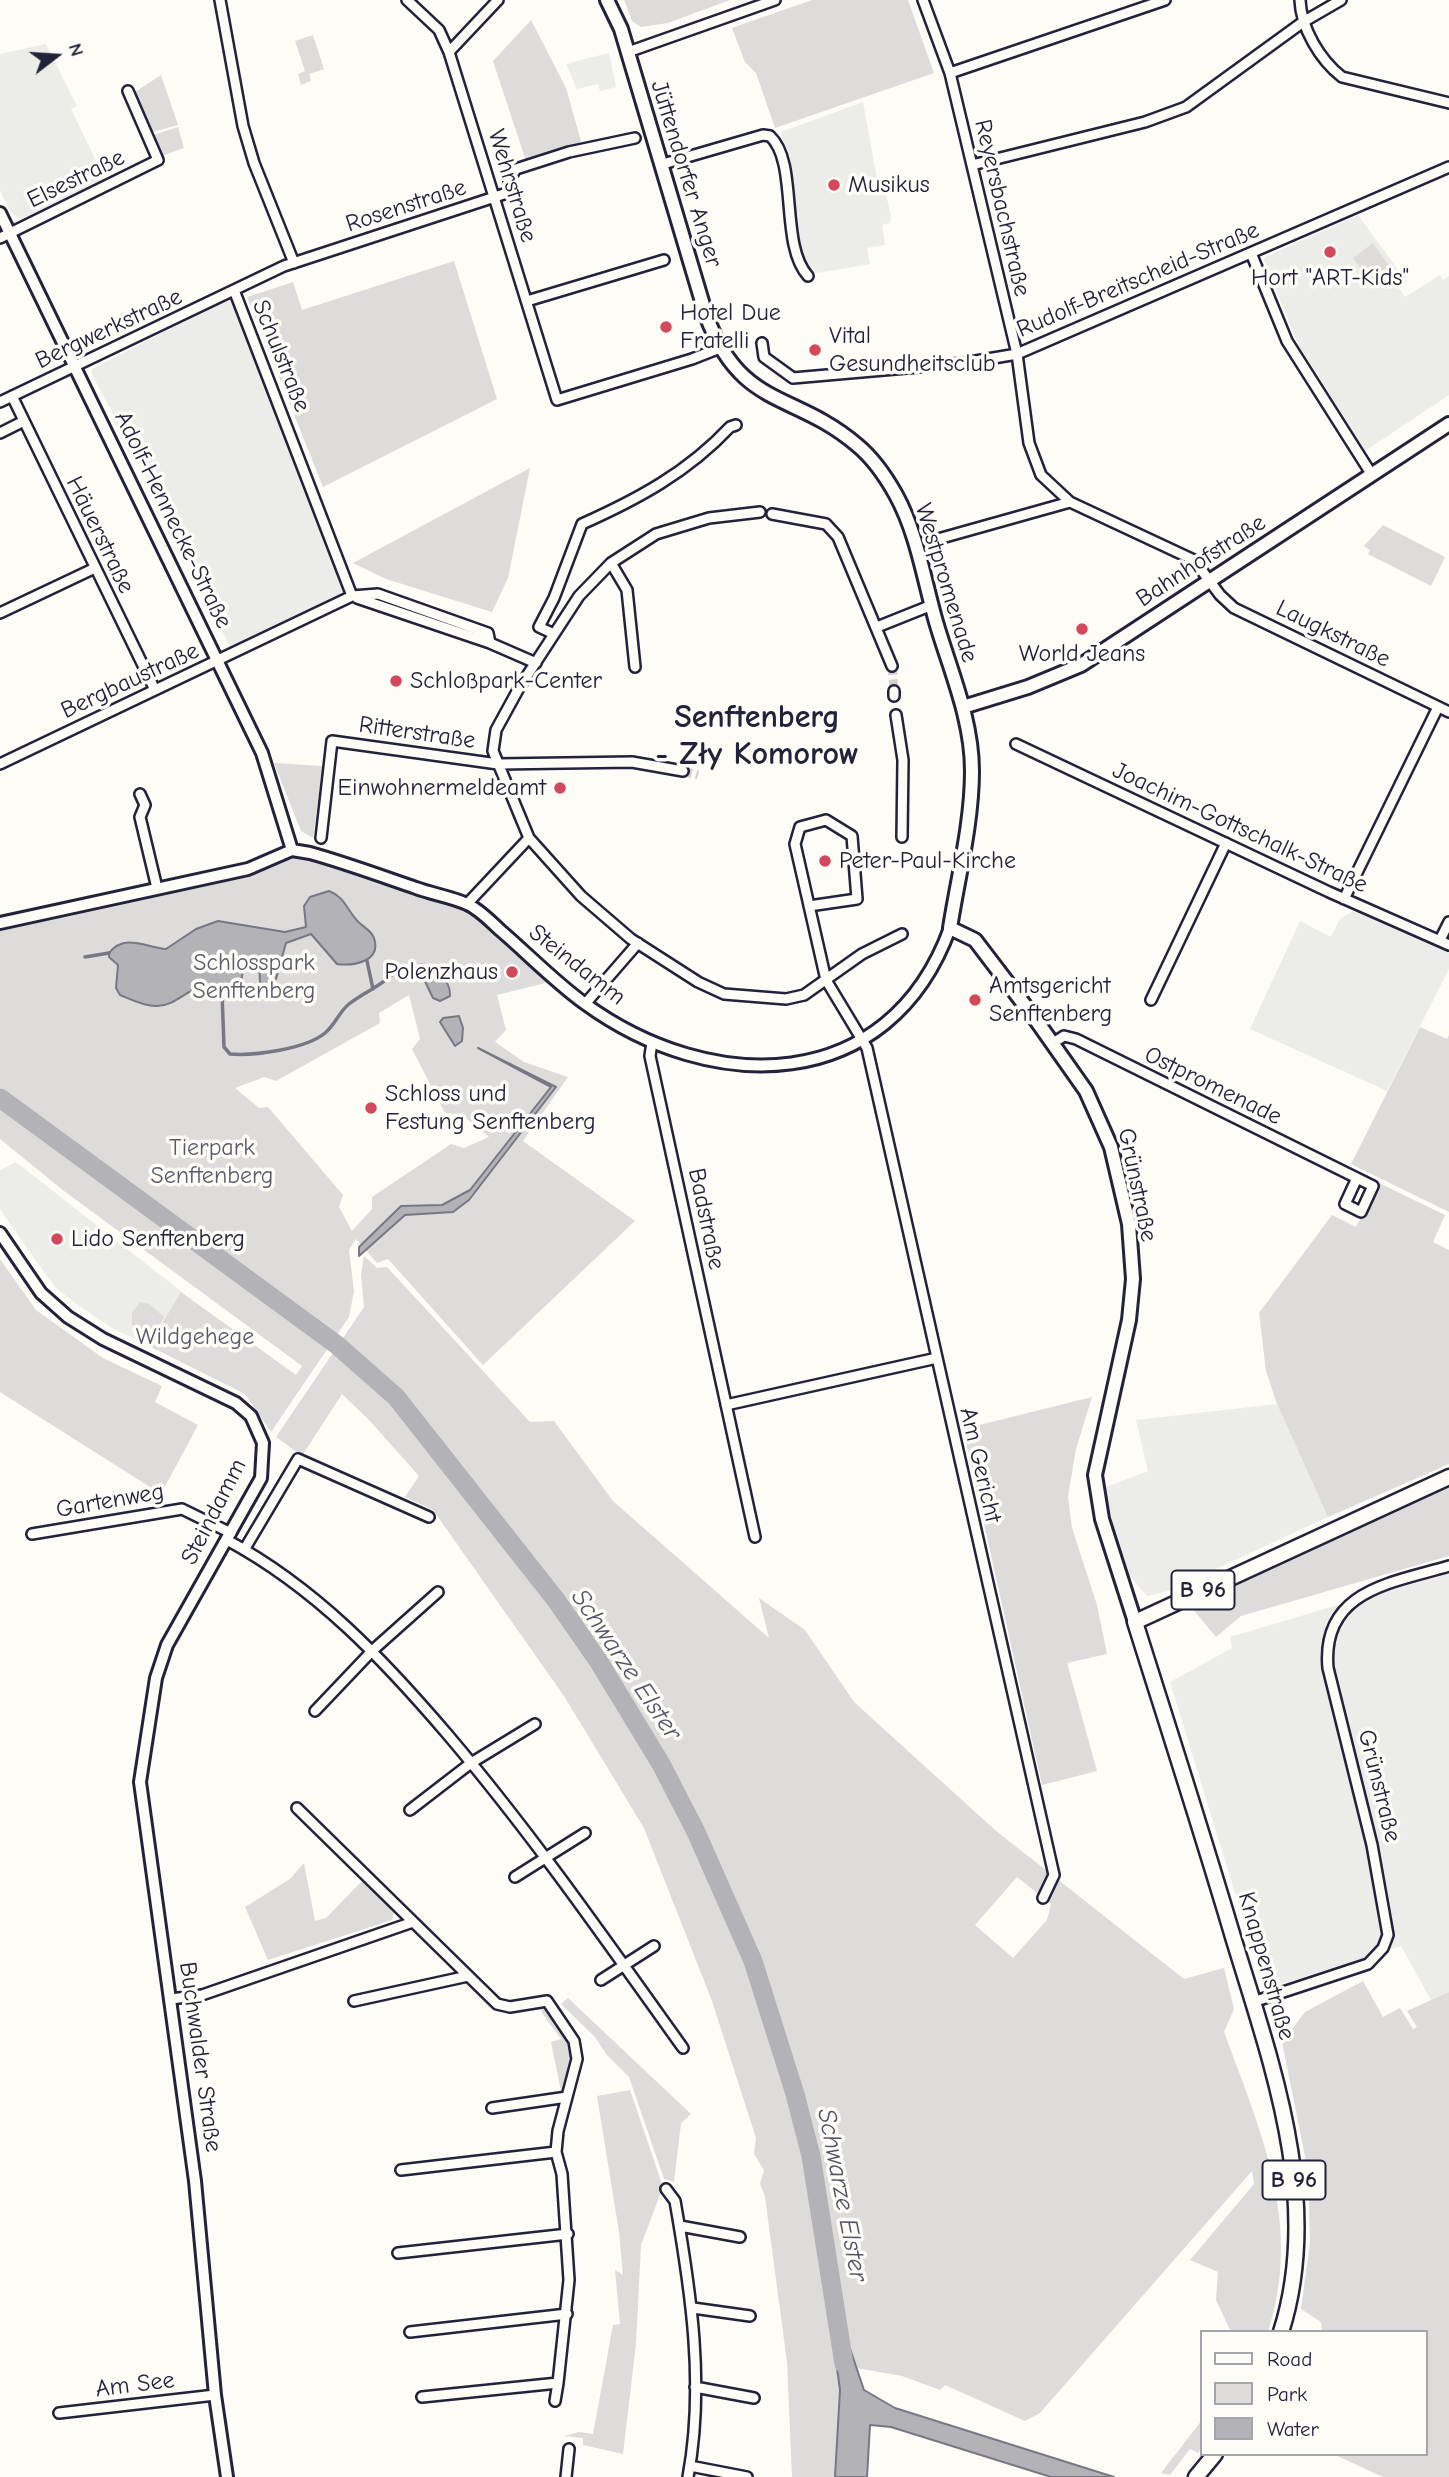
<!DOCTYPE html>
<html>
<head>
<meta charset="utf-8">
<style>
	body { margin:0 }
	#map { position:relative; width:1449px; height:2477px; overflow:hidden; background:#fdfcf7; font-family:"Comic Neue",sans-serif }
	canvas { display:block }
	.legend { position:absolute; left:1200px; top:2330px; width:228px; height:126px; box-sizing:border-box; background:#fdfcf7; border:2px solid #a5a5ac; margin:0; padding:9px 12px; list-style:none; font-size:21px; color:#22223b }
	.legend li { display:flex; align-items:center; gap:14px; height:35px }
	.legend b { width:35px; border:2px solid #a5a5ac }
	.north { position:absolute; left:21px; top:21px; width:70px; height:70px; -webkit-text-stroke:5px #fdfcf7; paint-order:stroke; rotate:73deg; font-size:19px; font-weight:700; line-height:28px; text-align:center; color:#22223b }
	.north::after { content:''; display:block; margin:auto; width:24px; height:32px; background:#22223b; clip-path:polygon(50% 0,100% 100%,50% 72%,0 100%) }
</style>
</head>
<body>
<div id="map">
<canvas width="1449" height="2477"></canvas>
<ul class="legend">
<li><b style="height:9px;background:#fdfcf7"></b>Road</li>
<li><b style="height:19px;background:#dddcdb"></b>Park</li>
<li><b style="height:19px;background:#b2b2b7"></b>Water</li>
</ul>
<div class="north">N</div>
</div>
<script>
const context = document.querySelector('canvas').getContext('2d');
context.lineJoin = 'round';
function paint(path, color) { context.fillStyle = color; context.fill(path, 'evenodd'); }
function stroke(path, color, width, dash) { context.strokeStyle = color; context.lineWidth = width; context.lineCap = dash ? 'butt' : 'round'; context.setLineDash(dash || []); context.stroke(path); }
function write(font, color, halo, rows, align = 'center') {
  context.font = font + ' "Comic Neue",sans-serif'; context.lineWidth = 7; context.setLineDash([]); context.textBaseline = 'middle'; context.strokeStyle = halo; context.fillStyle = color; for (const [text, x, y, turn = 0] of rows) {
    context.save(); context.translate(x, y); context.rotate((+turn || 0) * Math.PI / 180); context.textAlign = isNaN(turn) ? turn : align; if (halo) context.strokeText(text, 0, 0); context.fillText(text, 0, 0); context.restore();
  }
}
paint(new Path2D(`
	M46 44 77 106 71 109 105 179 21 219 11 213 0 191V54Z
	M609 53 616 87 600 91 598 84 577 89 566 64Z
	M863 102 880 195H886L891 215 890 223 882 225 885 245 867 248 870 264 817 273 800 254 781 132Z
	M1358 215 1407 282 1399 288 1405 297 1440 275 1443 280 1449 276V395L1365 451 1298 344 1263 258Z
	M232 297 348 593 230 647 140 465 131 458 113 420 111 407H109L92 374V369Z
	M1353 911 1449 950V969L1387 1091 1250 1029 1300 921 1331 937 1340 919Z
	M16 1162 182 1292 149 1346 112 1328 78 1305 57 1289 38 1264 0 1209V1170Z
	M1277 1404 1328 1517 1168 1591 1147 1596 1130 1576 1101 1489 1148 1471 1136 1420Z
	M1449 1572V1992L1431 2000 1401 1946 1286 1983 1263 1984 1170 1682 1232 1648 1230 1637Z`), '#ecece9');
paint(new Path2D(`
	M624 0H730L668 23 641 27 632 21Z
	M812 0H908L934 73 775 128 756 73 745 62 732 28Z
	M531 20 566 88 581 141 577 146 526 161 493 61Z
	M313 35 324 69 309 74 311 81 301 85 298 74 305 71 295 41Z
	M161 75 178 125 152 132 135 92Z
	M178 127 184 148 162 156 153 135Z
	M1373 243 1394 273 1374 287 1353 258Z
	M454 261 497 399 323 487 247 297 293 282 302 310Z
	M530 468 508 578 492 612 386 579 353 563Z
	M1383 525 1445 557 1431 586 1368 554 1370 550 1364 546Z
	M274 763 323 766 313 838 301 831Z
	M287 856C321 859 457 901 484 921 506 938 527 959 548 978L545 983 497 995 506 1030 495 1042 524 1062 568 1077 523 1141 635 1221 483 1365 388 1259 377 1263 356 1239 349 1250 354 1291 349 1317 271 1432 245 1394 149 1346 181 1292 296 1375 302 1366 64 1191 0 1139V928L257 871ZM409 995 420 1039 412 1049 445 1113 462 1115 489 1137 464 1148 451 1144 372 1197V1209L352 1231 339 1207 343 1195 268 1107 259 1108 235 1088 264 1077 276 1081 380 1023 379 1013Z
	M1420 1027 1447 1039 1449 1035V1212L1351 1164Z
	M1379 1183 1445 1215 1433 1242 1449 1250V1464L1328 1517 1277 1404 1266 1371 1259 1313 1332 1215 1356 1227Z
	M364 1256 377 1268 387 1267 530 1422 554 1421 613 1501 769 1638 759 1598 805 1630 854 1702 995 1830 1184 1979 1224 1968 1234 2009 1224 2032C1261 2132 1303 2224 1268 2332H1231L1216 2300 1218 2272 1190 2260 1254 2184 1252 2171 1040 2413 1025 2421 945 2385 940 2390 902 2376 856 2368 846 2337 833 2338 840 2390 835 2477H792L787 2362 765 2197 760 2184 764 2170 754 2154 756 2138 712 2001 644 1828 564 1696 433 1510 405 1497 419 1476 369 1420 342 1394 302 1456 276 1437 364 1307 361 1275ZM1017 1877 1051 1904 1047 1920 1013 1958 975 1925Z
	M0 1259 36 1310 103 1358 162 1386 155 1402 198 1425 161 1494 0 1392Z
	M140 1302 149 1304 164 1317 152 1337 132 1325V1313Z
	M1092 1397 1076 1449 1068 1497 1072 1528 1097 1605 1107 1654 1067 1663 1097 1771 1042 1785 963 1429Z
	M1449 1481V1556L1241 1616 1216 1637 1187 1602Z
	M304 1863 315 1921 326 1918 362 1881 394 1911 392 1920 268 1960 245 1907 290 1879Z
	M1363 1981 1383 2017 1400 2008 1413 2029 1417 2027 1407 2011 1449 1992V2477H1383L1333 2454H1426V2332H1322L1321 2322 1301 2309 1310 2242 1308 2171 1282 2042 1305 2012Z
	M568 1998 691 2114 681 2123 674 2182 664 2179 629 2077 606 2054 595 2037 561 2004Z
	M542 2008C570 2028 580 2062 561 2091L551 2042 561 2039 542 2013Z
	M630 2090 663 2187 641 2245 636 2344 623 2454 583 2445V2438L564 2436 579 2432 593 2434 613 2325 620 2324 615 2270 623 2275 619 2232 597 2096Z
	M1202 2420V2447L1198 2453 1190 2449 1170 2475 1161 2473Z`), '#dddcdb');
const water = new Path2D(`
	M329 891C343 896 346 907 355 918 360 926 371 929 374 938 382 962 353 966 337 964L311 934 286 943 276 979 264 993H255L235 986 222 993C192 975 184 1005 157 1006 145 1007 130 999 120 995L116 988 118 965 109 957V953C124 933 145 947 166 949L196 929 218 921 285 932 306 927 304 906 310 897ZM251 958 259 960 260 983 254 987 241 982 244 964Z
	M421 964C435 970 451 979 450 996L440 1001 433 998 418 967Z
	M459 1016 463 1028 462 1041 455 1046 440 1022 443 1018Z
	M478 1048 556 1087 469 1200 453 1212 405 1215 359 1256V1247L401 1206 442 1205 470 1190 551 1087Z
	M846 2337 864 2390 895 2408 1114 2477H1051L891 2427 870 2425 867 2477H835L840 2390 833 2338Z`);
paint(water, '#b2b2b7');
stroke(water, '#787885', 2);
stroke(new Path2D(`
	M85 957 109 953
	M367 961 373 989
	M222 993 224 1047 230 1054C254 1056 306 1049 325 1033 335 1025 339 1012 349 1004 364 992 380 987 394 973`), '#787885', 3.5);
stroke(new Path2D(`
	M0 1098 337 1345 396 1397 556 1600 599 1662 661 1764 696 1832 753 1961 795 2094 811 2156 844 2364`), '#b2b2b7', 19);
stroke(new Path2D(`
	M892 666 894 691
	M683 771 698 775`), '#d1d0d1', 9, [9, 4.5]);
const minor = new Path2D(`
	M220 0 243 126 254 163 294 263
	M407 0 439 30 449 52
	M498 0 449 52 557 400 692 359 720 348
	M923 0 950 73 1017 354 1029 443 1041 475 1070 502 1194 560 1220 595 1234 608 1449 712
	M1300 0C1301 28 1320 60 1342 77L1449 103
	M628 52 775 0
	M950 73 1165 0
	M663 164 763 135 770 136C799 163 779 244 808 276
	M972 165 1145 122 1186 107 1303 22 1341 0
	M0 238 158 160 128 91
	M1251 253 1287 341 1372 475
	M234 290 352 596
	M527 301 664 260
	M762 343 764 357 793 378 964 363 1017 354 1449 167
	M12 396 155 690
	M0 402 284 266 510 192 509 180 516 169 569 152 635 138
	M0 433 24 421
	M760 512 709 518 656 534 611 563 579 596 519 688 496 730 493 751 529 838 581 896 631 939 698 982 724 994 786 999 804 995 862 954 902 934
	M772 514 826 524 838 537 892 666
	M938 539 1070 502
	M611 563 627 590 635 667
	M357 598 490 643 536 663
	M0 613 95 568
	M877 627 932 605
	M554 634 539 627 554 598 582 524C638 499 688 472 730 427L736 425
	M894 691V696
	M896 715 903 760 902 837
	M1016 744 1329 892 1449 945
	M0 764 352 596 378 594 488 633 490 643
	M140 794 145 805 140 817 157 888
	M321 838 332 741 498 764 632 762 683 771
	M1344 899 1438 707
	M467 904 529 838
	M809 906 857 899 852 836 826 820 800 827 795 844 826 980 867 1048 1054 1875 1043 1898
	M1440 940 1449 922
	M1151 1000 1226 843
	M585 1004 638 943
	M652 1042 650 1056 755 1537
	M1053 1043 1064 1036 1076 1039 1373 1186 1361 1212 1345 1204 1357 1178
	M726 1405 937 1358
	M32 1534 182 1509 231 1533
	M227 1540C316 1588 383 1659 448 1735 533 1835 607 1942 683 2048
	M244 1550 298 1459 429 1517
	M315 1711 373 1650 438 1592
	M297 1808 497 2004 510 2007 547 2001 574 2041 577 2059 558 2131 556 2152 562 2174 569 2280 558 2383 422 2397
	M410 1810 471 1763 535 1724
	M515 1877 585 1833
	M601 1980 654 1946
	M171 1999 202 1995 413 1922
	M354 2001 468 1976
	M1253 2002 1368 1964 1383 1948 1388 1935 1372 1845 1328 1668C1321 1590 1392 1583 1449 1566
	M492 2108 567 2097
	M401 2170 556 2152
	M666 2189 675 2201C691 2292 705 2385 688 2477
	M680 2226 740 2237
	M398 2253 568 2234
	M693 2308 750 2316
	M410 2332 567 2314
	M695 2387 754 2398
	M555 2401 558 2383
	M59 2413 215 2395
	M690 2466 747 2477
	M566 2477 569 2449`);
const tertiary = new Path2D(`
	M0 213 262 753 292 850
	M0 923 248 869 292 850 310 853C346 863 381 876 416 888 432 894 452 897 467 904 479 909 490 921 500 930 528 954 555 982 584 1003 711 1096 889 1096 950 928
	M0 1233 41 1293 68 1317 103 1339 236 1403 251 1416 263 1443 261 1478 167 1645 156 1678 140 1782 195 2181 215 2395 227 2477`);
const secondary = new Path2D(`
	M607 0 621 29 706 315C741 410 794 391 857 445 874 459 886 477 896 495 917 533 924 580 936 622 950 670 972 719 972 771 972 823 958 877 950 928L975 940 1036 1020 1086 1091 1111 1147 1129 1224 1133 1279 1129 1320 1095 1475 1102 1519 1135 1622
	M963 707 1028 687 1081 665 1449 424`);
const primary = new Path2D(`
	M1281 2332C1323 2201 1271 2062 1233 1937 1202 1832 1168 1727 1135 1622L1449 1477
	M1196 2477 1215 2454`);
stroke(minor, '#22223b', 14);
stroke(tertiary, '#22223b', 16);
stroke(secondary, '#22223b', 18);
stroke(primary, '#22223b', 19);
stroke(minor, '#fdfcf7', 9);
stroke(tertiary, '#fdfcf7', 10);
stroke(secondary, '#fdfcf7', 12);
stroke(primary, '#fdfcf7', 14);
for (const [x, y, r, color] of [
	[834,185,7,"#d1495b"],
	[1330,252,7,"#d1495b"],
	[666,327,7,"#d1495b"],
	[815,350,7,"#d1495b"],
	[1082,629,7,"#d1495b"],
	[396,681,7,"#d1495b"],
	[560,788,7,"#d1495b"],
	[825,861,7,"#d1495b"],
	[512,972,7,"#d1495b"],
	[975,1000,7,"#d1495b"],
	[371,1108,7,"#d1495b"],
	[57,1239,7,"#d1495b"]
]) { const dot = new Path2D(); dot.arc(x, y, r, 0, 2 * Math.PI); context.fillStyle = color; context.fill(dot); stroke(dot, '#fdfcf7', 2.5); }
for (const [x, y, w] of [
	[1203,1590,63],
	[1294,2180,63]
]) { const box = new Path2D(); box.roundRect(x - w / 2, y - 19.5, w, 39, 5); context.fillStyle = '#fdfcf7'; context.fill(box); stroke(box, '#22223b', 2); }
write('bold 23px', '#22223b', null, [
	["B 96",1203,1590],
	["B 96",1294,2180]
]);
write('24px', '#22223b', '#fdfcf7', [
	["Jüttendorfer Anger",686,174,73],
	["Elsestraße",76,179,-26],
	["Wehrstraße",512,186,73],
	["Rosenstraße",406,206,-18],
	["Reyersbachstraße",1002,208,77],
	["Rudolf-Breitscheid-Straße",1138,280,-23],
	["Bergwerkstraße",109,329,-25],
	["Schulstraße",281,356,68],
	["Adolf-Hennecke-Straße",173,520,64],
	["Häuerstraße",100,535,64],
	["Bahnhofstraße",1201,561,-33],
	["Westpromenade",946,583,73],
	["Laugkstraße",1333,634,26],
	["Bergbaustraße",130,681,-25],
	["Ritterstraße",417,733,8],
	["Joachim-Gottschalk-Straße",1240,828,25],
	["Steindamm",577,965,38],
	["Ostpromenade",1213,1086,26],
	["Grünstraße",1137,1185,78],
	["Badstraße",706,1219,78],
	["Am Gericht",980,1465,77],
	["Gartenweg",110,1501,-10],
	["Steindamm",214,1512,-63],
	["Grünstraße",1379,1786,76],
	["Knappenstraße",1266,1966,74],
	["Buchwalder Straße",200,2057,82],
	["Am See",135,2385,-7]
]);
write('24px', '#22223b', '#fdfcf7', [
	["Musikus",848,185],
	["Hort \"ART-Kids\"",1330,278,"center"],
	["Hotel Due",680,313],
	["Fratelli",680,341],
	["Vital",829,336],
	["Gesundheitsclub",829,364],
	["World Jeans",1082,654,"center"],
	["Schloßpark-Center",410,681],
	["Einwohnermeldeamt",546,788,"right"],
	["Peter-Paul-Kirche",839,861],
	["Polenzhaus",498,972,"right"],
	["Amtsgericht",989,986],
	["Senftenberg",989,1014],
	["Schloss und",385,1094],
	["Festung Senftenberg",385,1122],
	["Lido Senftenberg",71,1239]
], 'left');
write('24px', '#5a5a6b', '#fdfcf7', [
	["Schlosspark",254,963],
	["Senftenberg",254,991],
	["Tierpark",212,1148],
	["Senftenberg",212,1176],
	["Wildgehege",195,1337]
]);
write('italic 26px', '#545466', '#fdfcf7', [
	["Schwarze Elster",626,1665,56],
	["Schwarze Elster",842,2195,79]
]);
write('bold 32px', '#22223b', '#fdfcf7', [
	["Senftenberg",757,718],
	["- Zły Komorow",757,755]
]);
</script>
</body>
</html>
